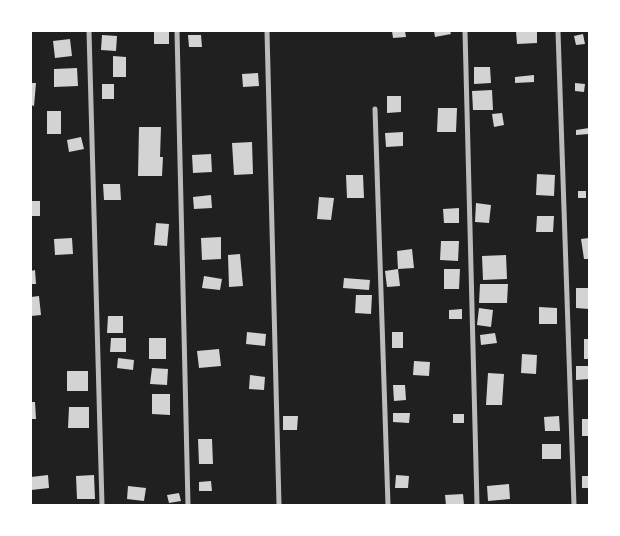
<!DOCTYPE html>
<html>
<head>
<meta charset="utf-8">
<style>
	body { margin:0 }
	#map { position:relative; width:620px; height:536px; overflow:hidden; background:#111; font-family:"PT Serif",serif }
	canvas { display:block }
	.frame { position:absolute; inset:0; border:32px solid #fff; pointer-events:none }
</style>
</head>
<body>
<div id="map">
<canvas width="620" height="536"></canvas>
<div class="frame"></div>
</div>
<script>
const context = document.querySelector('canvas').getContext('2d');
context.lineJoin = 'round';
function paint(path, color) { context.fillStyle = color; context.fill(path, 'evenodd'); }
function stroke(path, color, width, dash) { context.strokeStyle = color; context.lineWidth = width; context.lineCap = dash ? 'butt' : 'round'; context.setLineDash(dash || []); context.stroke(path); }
paint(new Path2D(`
	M31 31H589V505H31Z`), '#202020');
paint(new Path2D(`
	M154 31H169V44H154Z
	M392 31H405L406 37 393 38Z
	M434 31H450L451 34 435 37Z
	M516 31H537V43L517 44Z
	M583 34 585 44 576 45 574 36Z
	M102 35 117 36 116 51 101 50Z
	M188 35H201L202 47H189Z
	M70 39 72 56 55 58 53 41Z
	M113 56 126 57V77H113Z
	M474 67H490L491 83 474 84Z
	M77 68 78 86 54 87V69Z
	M258 73 259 86 243 87 242 74Z
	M534 75V82L515 83V77Z
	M31 83H36L34 106 31 105Z
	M575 83 585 84 584 92 575 91Z
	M102 84H114V99H102Z
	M492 90 493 110H473L472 91Z
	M387 96H401V112L387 113Z
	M438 108H457L456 132H437Z
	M47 111H61V134H47Z
	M502 113 504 125 494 127 492 114Z
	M139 127H161L160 157H163L162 176H138Z
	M589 128V134L576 135V130Z
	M403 132V146L386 147 385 133Z
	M81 137 84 149 69 152 67 140Z
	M252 142 253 174 234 175 232 143Z
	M211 154 212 172 193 173 192 155Z
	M537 174 555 175 554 196 536 195Z
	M346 175H363L364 198H347Z
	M103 184H120L121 200H104Z
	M578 191H586V198H578Z
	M211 195 212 208 194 209 193 197Z
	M319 197 334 198 331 220 317 219Z
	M31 201H40V216H31Z
	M476 203 491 205 489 223 475 222Z
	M459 208V223H444L443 209Z
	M537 216H554L553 232H536Z
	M156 223 169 224 167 246 154 245Z
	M221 237V259L202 260 201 238Z
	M72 238 73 254 55 255 54 239Z
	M589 238V259H584L581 239Z
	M441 241H459L458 261 440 260Z
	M412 249 414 268 398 269 397 251Z
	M240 254 243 286 229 287 228 255Z
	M506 255 507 279 483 280 482 256Z
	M398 269 400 286 387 287 385 271Z
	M444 269H460L459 289H444Z
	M35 270 36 284H31V271Z
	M204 276 222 279 220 290 202 288Z
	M344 278 370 280 369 290 343 288Z
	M480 284H508L507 303H479Z
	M576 288H589V309L576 308Z
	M356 295H372L371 314 355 313Z
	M39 296 41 315 31 316V297Z
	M539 307 557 308V324H539Z
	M479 308 493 310 491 327 477 325Z
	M462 309V319H449V310Z
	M108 316H123V333H107Z
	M247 332 266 334 265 346 246 344Z
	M392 332H403V348H392Z
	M495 333 497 343 481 345 480 335Z
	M111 338H126V352H110Z
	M149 338H166V359H149Z
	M584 339H589V359H584Z
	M219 349 221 366 199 368 197 351Z
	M522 354 537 355 536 374 521 373Z
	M118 358 134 360 133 370 117 368Z
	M414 361 430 362 429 376 413 375Z
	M576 366H589V379L576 380Z
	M152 368 168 369 167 385 150 384Z
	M67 371H88V391H67Z
	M488 373 504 374 502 405H486Z
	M250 375 265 377 264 390 249 389Z
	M393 385H405L406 400 394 401Z
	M152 394H170V415L152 414Z
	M31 402H35L36 419H31Z
	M69 407H89V428H68Z
	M393 413H410L409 423 393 422Z
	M453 414H464V423H453Z
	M283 416H298L297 430H283Z
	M559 416 560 431H545L544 417Z
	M582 419H589V436H582Z
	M198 439H212L213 464H199Z
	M542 444H561V459H542Z
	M48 475 49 488 31 490V477Z
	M94 475 95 499H77L76 476Z
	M396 475 409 476 408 488H395Z
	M582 476H589V488H582Z
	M211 481 212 491H199V482Z
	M509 484 510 499 488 501 487 486Z
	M128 486 146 488 144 501 127 499Z
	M179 493 181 501 169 503 167 495Z
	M463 494 464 505H446L445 495Z`), '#d3d3d3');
stroke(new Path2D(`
	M89 31 102 505
	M177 31 188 505
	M267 31 279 505
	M465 31 477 505
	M558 31 574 505
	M375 109 388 505`), '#bcbcbc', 5);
</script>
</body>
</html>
